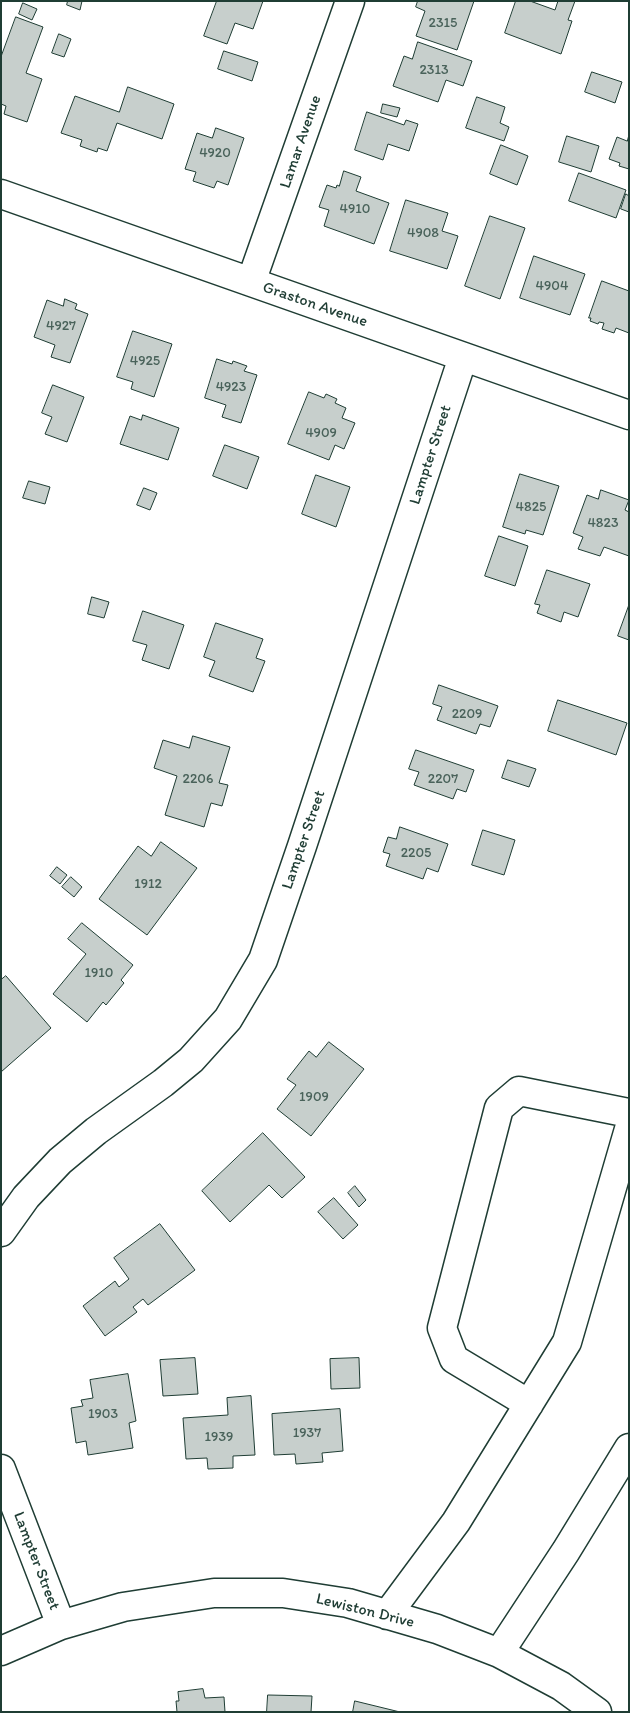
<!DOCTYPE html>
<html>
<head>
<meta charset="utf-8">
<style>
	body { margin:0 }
	#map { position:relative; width:630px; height:1713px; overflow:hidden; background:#fff; font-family:Itim,sans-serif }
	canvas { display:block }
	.frame { position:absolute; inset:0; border:2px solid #1f3d34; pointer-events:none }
</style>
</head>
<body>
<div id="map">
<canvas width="630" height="1713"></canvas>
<div class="frame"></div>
</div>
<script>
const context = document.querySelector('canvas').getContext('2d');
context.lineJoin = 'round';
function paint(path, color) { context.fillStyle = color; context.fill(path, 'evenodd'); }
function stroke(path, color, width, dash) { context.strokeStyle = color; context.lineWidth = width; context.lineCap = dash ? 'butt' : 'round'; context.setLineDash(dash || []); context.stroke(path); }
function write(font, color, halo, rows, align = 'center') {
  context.font = font + ' Itim,sans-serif'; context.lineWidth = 4.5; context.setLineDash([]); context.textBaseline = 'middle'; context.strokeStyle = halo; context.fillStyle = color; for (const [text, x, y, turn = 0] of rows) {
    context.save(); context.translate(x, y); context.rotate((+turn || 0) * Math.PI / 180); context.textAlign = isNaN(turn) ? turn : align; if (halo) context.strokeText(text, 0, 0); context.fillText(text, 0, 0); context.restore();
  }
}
const building = new Path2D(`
	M68 1H82L80 10 67 5Z
	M217 1H263L253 29 235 23 227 44 204 36Z
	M418 1H474L457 50 416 36 425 11 416 7Z
	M516 1H530L555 10 558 1H575L568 20 572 21 561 54 505 33Z
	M23 3 37 9 32 20 19 14Z
	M16 17 43 27 26 73 42 79 27 122 4 114 6 106 1 104V57Z
	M59 34 71 39 64 57 52 53Z
	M418 42 472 61 463 86 446 80 438 102 393 86 404 56 412 59Z
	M224 51 258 62 252 81 218 69Z
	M592 72 622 82 615 103 585 92Z
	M128 87 174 104 162 139 117 123 107 151 98 148 97 152 80 146 82 140 61 133 75 96 119 112Z
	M477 97 505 107 500 123 509 127 504 141 466 128Z
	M383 104 400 108 397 117 381 113Z
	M367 112 404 125 406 120 418 124 409 151 388 144 383 160 355 150Z
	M216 128 244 138 228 185 217 181 214 188 193 181 196 172 185 169 197 133 212 138Z
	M629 135V169L619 166 620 163 609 159 617 137 627 141Z
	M567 136 599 146 591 172 559 162Z
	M501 145 528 156 517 185 490 174Z
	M344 171 361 177 356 191 389 203 374 244 324 226 329 210 319 207 327 185 336 188 337 185 339 186Z
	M579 173 626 190 616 218 569 201Z
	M626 194 629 196V212L621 209Z
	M406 200 448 213 442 231 458 236 447 269 390 251Z
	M490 216 525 228 500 299 465 286Z
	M534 256 585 274 570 315 520 298Z
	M602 281 629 291V333L616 328 614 333 602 329 604 323 599 322 598 324 590 321 591 318H589Z
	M65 299 77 304 75 309 88 314 70 363 51 357 55 345 34 337 47 300 63 306Z
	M133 331 172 344 154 397 131 389 133 382 117 377Z
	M217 359 232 364 233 361 247 366 244 371 257 375 241 423 222 417 226 405 205 398Z
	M53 385 84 397 67 442 45 434 52 417 42 413Z
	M309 392 324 398 326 394 337 399 335 403 346 408 342 418 355 423 344 449 335 445 329 460 288 444Z
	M143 415 179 428 168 460 120 444 130 416 141 420Z
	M225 445 259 457 247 489 213 476Z
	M520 474 559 486 543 535 526 530 525 534 503 527Z
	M316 475 350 487 336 527 302 514Z
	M29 481 50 487 45 504 23 498Z
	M144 488 157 493 150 510 137 505Z
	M601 490 629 500 625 510 629 512V556L604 547 600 556 578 549 583 537 573 533 587 495 598 499Z
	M499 536 528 546 515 586 485 576Z
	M547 570 590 584 578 617 564 612 561 622 537 613 540 605 535 604Z
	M92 597 109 602 104 618 88 614Z
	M629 605V640L618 636Z
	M143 611 184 625 169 669 142 660 147 645 133 641Z
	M216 623 263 639 256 658 265 661 253 692 209 676 215 661 204 657Z
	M439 685 498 706 490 727 480 724 476 734 437 720 442 707 433 704Z
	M558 700 627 723 616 755 548 731Z
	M193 736 230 747 219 783 228 785 222 806 211 803 204 827 165 815 177 776 154 768 163 740 189 748Z
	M416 750 474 770 466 792 457 789 453 799 414 785 419 772 409 769Z
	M508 760 536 769 529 787 502 778Z
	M400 827 448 844 438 872 427 868 423 879 386 866 390 854 383 852 388 837 396 839Z
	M483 830 515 840 504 875 472 865Z
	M161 842 197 868 147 935 99 899 138 846 151 856Z
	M57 867 67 875 60 884 50 876Z
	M71 877 82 887 74 897 62 887Z
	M82 923 133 965 121 980 124 983 106 1005 103 1002 87 1022 53 994 86 954 68 939Z
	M6 976 51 1028 1 1072V980Z
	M329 1042 364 1069 311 1136 277 1109 296 1085 287 1079 309 1051 316 1057Z
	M263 1133 305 1177 282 1198 269 1185 230 1222 202 1191Z
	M355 1186 366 1200 359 1207 348 1193Z
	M334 1198 358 1225 343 1239 318 1212Z
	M160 1224 195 1270 148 1305 143 1299 133 1307 137 1312 105 1336 83 1306 115 1281 119 1287 129 1279 114 1258Z
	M195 1358 198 1394 163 1396 160 1360Z
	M359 1358 360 1388 331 1389 330 1359Z
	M128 1374 136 1421 129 1423 133 1448 88 1455 86 1441 76 1443 71 1408 83 1406 81 1400 93 1398 90 1380Z
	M251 1396 255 1455 233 1456V1468L208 1469 207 1458 186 1459 183 1418 228 1415 227 1398Z
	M340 1409 343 1451 322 1453 323 1462 296 1464 295 1454 274 1455 272 1414Z
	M203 1689 205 1698 224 1697 225 1712H177L176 1701H179L178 1692Z
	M268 1695 312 1696 311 1712H267Z
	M355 1701 400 1712H353Z`);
paint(building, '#c7cfcc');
stroke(building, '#1f3d34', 1);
const minor = new Path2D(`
	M1 194 629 415
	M251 282 350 1
	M1 1232 26 1197 60 1161 96 1131 163 1083 191 1060 228 1019 263 960 302 846 463 357
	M529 1404 454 1359 442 1328 499 1108 519 1091 629 1113
	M1 1469 61 1625
	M387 1615 456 1522 567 1342 629 1129
	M1 1651 61 1625 123 1607 214 1593H283L348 1603 437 1629 499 1653 561 1686 597 1712
	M499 1653 566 1551 629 1448`);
stroke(minor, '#1f3d34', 31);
stroke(minor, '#fff', 28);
write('14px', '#49625a', null, [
	["2315",443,23],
	["2313",434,70],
	["4920",215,153],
	["4910",355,209],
	["4908",423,233],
	["4904",552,286],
	["4927",61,326],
	["4925",145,361],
	["4923",231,387],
	["4909",321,433],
	["4825",531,507],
	["4823",603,523],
	["2209",467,714],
	["2206",198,779],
	["2207",443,779],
	["2205",416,853],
	["1912",148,884],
	["1910",99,973],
	["1909",314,1097],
	["1903",103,1414],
	["1937",307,1433],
	["1939",219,1437]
]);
write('16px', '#1f3d34', '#fff', [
	["Lamar Avenue",301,142,-71],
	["Graston Avenue",315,305,19],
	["Lampter Street",431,455,-72],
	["Lampter Street",304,840,-71],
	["Lampter Street",36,1561,69],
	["Lewiston Drive",365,1611,14]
]);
</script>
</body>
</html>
